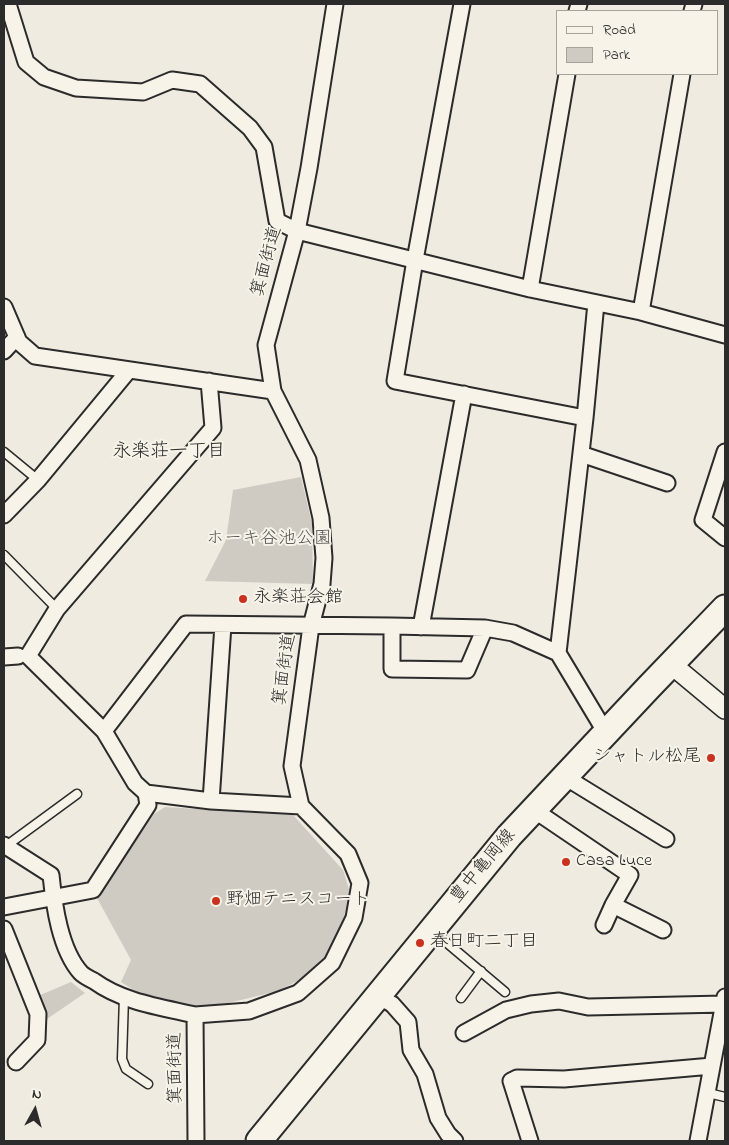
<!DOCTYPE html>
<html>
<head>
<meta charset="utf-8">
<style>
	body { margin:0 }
	#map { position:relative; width:729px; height:1145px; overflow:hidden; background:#efebe0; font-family:"Indie Flower",sans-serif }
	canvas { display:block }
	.frame { position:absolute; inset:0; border:5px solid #2b2b2b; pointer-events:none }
	.legend { position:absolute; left:556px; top:10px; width:162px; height:65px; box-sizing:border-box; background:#f7f3e8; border:1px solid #a5a39c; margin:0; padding:6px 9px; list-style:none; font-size:15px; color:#2b2b2b }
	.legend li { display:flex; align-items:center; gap:10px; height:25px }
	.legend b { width:25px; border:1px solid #a5a39c }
	.north { position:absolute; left:10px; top:1085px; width:50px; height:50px; -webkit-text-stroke:4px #f7f3e8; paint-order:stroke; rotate:7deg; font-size:14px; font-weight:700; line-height:20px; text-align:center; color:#2b2b2b }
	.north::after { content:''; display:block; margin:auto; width:18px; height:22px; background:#2b2b2b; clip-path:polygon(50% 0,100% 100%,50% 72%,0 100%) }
</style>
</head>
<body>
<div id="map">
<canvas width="729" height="1145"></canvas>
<div class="frame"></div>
<ul class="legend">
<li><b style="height:6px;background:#f7f3e8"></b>Road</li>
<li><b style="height:14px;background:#cfcbc2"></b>Park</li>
</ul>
<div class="north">N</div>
</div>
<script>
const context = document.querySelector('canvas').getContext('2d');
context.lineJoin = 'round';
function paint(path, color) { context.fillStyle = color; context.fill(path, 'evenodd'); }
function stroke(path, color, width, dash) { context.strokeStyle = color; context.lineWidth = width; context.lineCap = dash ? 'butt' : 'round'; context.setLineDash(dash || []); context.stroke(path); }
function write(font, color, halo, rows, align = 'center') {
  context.font = font + ' "Indie Flower","Klee One",sans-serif'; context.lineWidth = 4; context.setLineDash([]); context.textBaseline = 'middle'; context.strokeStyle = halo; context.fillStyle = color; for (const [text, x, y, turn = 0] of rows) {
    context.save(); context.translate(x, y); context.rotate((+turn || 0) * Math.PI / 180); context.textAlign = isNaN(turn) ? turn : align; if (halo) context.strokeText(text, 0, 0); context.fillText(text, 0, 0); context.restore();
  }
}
paint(new Path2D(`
	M301 477 312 524 313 584 205 581 226 540 233 490Z
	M165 807 293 815 343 870 349 889 345 920 329 953 318 965 301 979 278 991 220 1005 197 1006 175 1002 137 992 121 982 131 960 97 898 154 814Z
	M71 982 85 993 47 1019 38 996Z`), '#cfcbc2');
const service = new Path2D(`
	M4 452 38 480
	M4 555 57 609
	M6 846 77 794
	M434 932 505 992
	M124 997 122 1059 126 1069 148 1084
	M461 998 481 971
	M708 1093 725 1097`);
const minor = new Path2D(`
	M8 4 26 62 44 77 76 88 143 92 172 80 200 84 250 128 264 147 277 221 297 231 530 289 641 312 725 335
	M462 4 415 260 395 381 585 418
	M577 11 579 4
	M692 11 694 4
	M530 289 567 74
	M596 303 585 418 558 653 606 733
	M4 307 19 342 35 356 273 391
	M641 312 682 74
	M4 351 17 337
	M209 381 213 428 57 609 28 656 104 731 135 783 146 793 211 801 301 806
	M725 452 703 520 725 538
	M581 454 667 483
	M4 515 38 480 129 370
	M392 626V669L467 670 485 628
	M421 627 464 394
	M4 657 18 656
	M104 731 186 624 392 626 485 628 513 633 558 653
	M565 777 666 839
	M211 801 223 625
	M534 810 630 875 613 905 604 925
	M4 845 51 875C54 905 60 950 81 973 84 976 90 979 94 981 123 1002 160 1007 195 1015
	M613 905 663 930
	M4 907 93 890 148 805 146 793
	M4 929 38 1014 37 1040 16 1062
	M377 996 392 1004 408 1022 411 1050 425 1074 438 1118 448 1134 455 1141
	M464 1033 506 1010 531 1004 559 1001 588 1007 724 1004
	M196 1141 195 1015 249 1011 298 993 332 963 354 918 360 883 348 854 301 806 292 766 311 626 322 584 324 558 321 518 308 460 273 391 266 345 297 231 309 168 335 4
	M530 1141 511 1081 517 1078 564 1079 712 1066
	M698 1141 725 997`);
const tertiary = new Path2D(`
	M671 664 725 709`);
const primary = new Path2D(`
	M259 1141 509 836 649 687 725 608`);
stroke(service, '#2b2b2b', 11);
stroke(minor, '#2b2b2b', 19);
stroke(tertiary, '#2b2b2b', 22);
stroke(primary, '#2b2b2b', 29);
stroke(service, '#f7f3e8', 8);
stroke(minor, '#f7f3e8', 15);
stroke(tertiary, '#f7f3e8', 19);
stroke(primary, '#f7f3e8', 25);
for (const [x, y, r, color] of [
	[243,599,5,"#c8321e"],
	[711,758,5,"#c8321e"],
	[566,862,5,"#c8321e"],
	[216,901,5,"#c8321e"],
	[420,943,5,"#c8321e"]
]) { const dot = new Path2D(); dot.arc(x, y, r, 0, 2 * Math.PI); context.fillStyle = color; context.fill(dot); stroke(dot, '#f7f3e8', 2); }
write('18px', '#2b2b2b', '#f7f3e8', [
	["箕面街道",268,262,-75],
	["箕面街道",286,670,-82],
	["豊中亀岡線",484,867,-50],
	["箕面街道",177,1068,-91]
]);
write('18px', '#545351', '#f7f3e8', [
	["ホーキ谷池公園",269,540]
]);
write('18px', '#2b2b2b', '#f7f3e8', [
	["永楽荘会館",253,599],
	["シャトル松尾",701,758,"right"],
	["Casa Luce",576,862],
	["野畑テニスコート",226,901],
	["春日町二丁目",430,943]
], 'left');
write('19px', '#2b2b2b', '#f7f3e8', [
	["永楽荘一丁目",169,453]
]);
</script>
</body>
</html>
